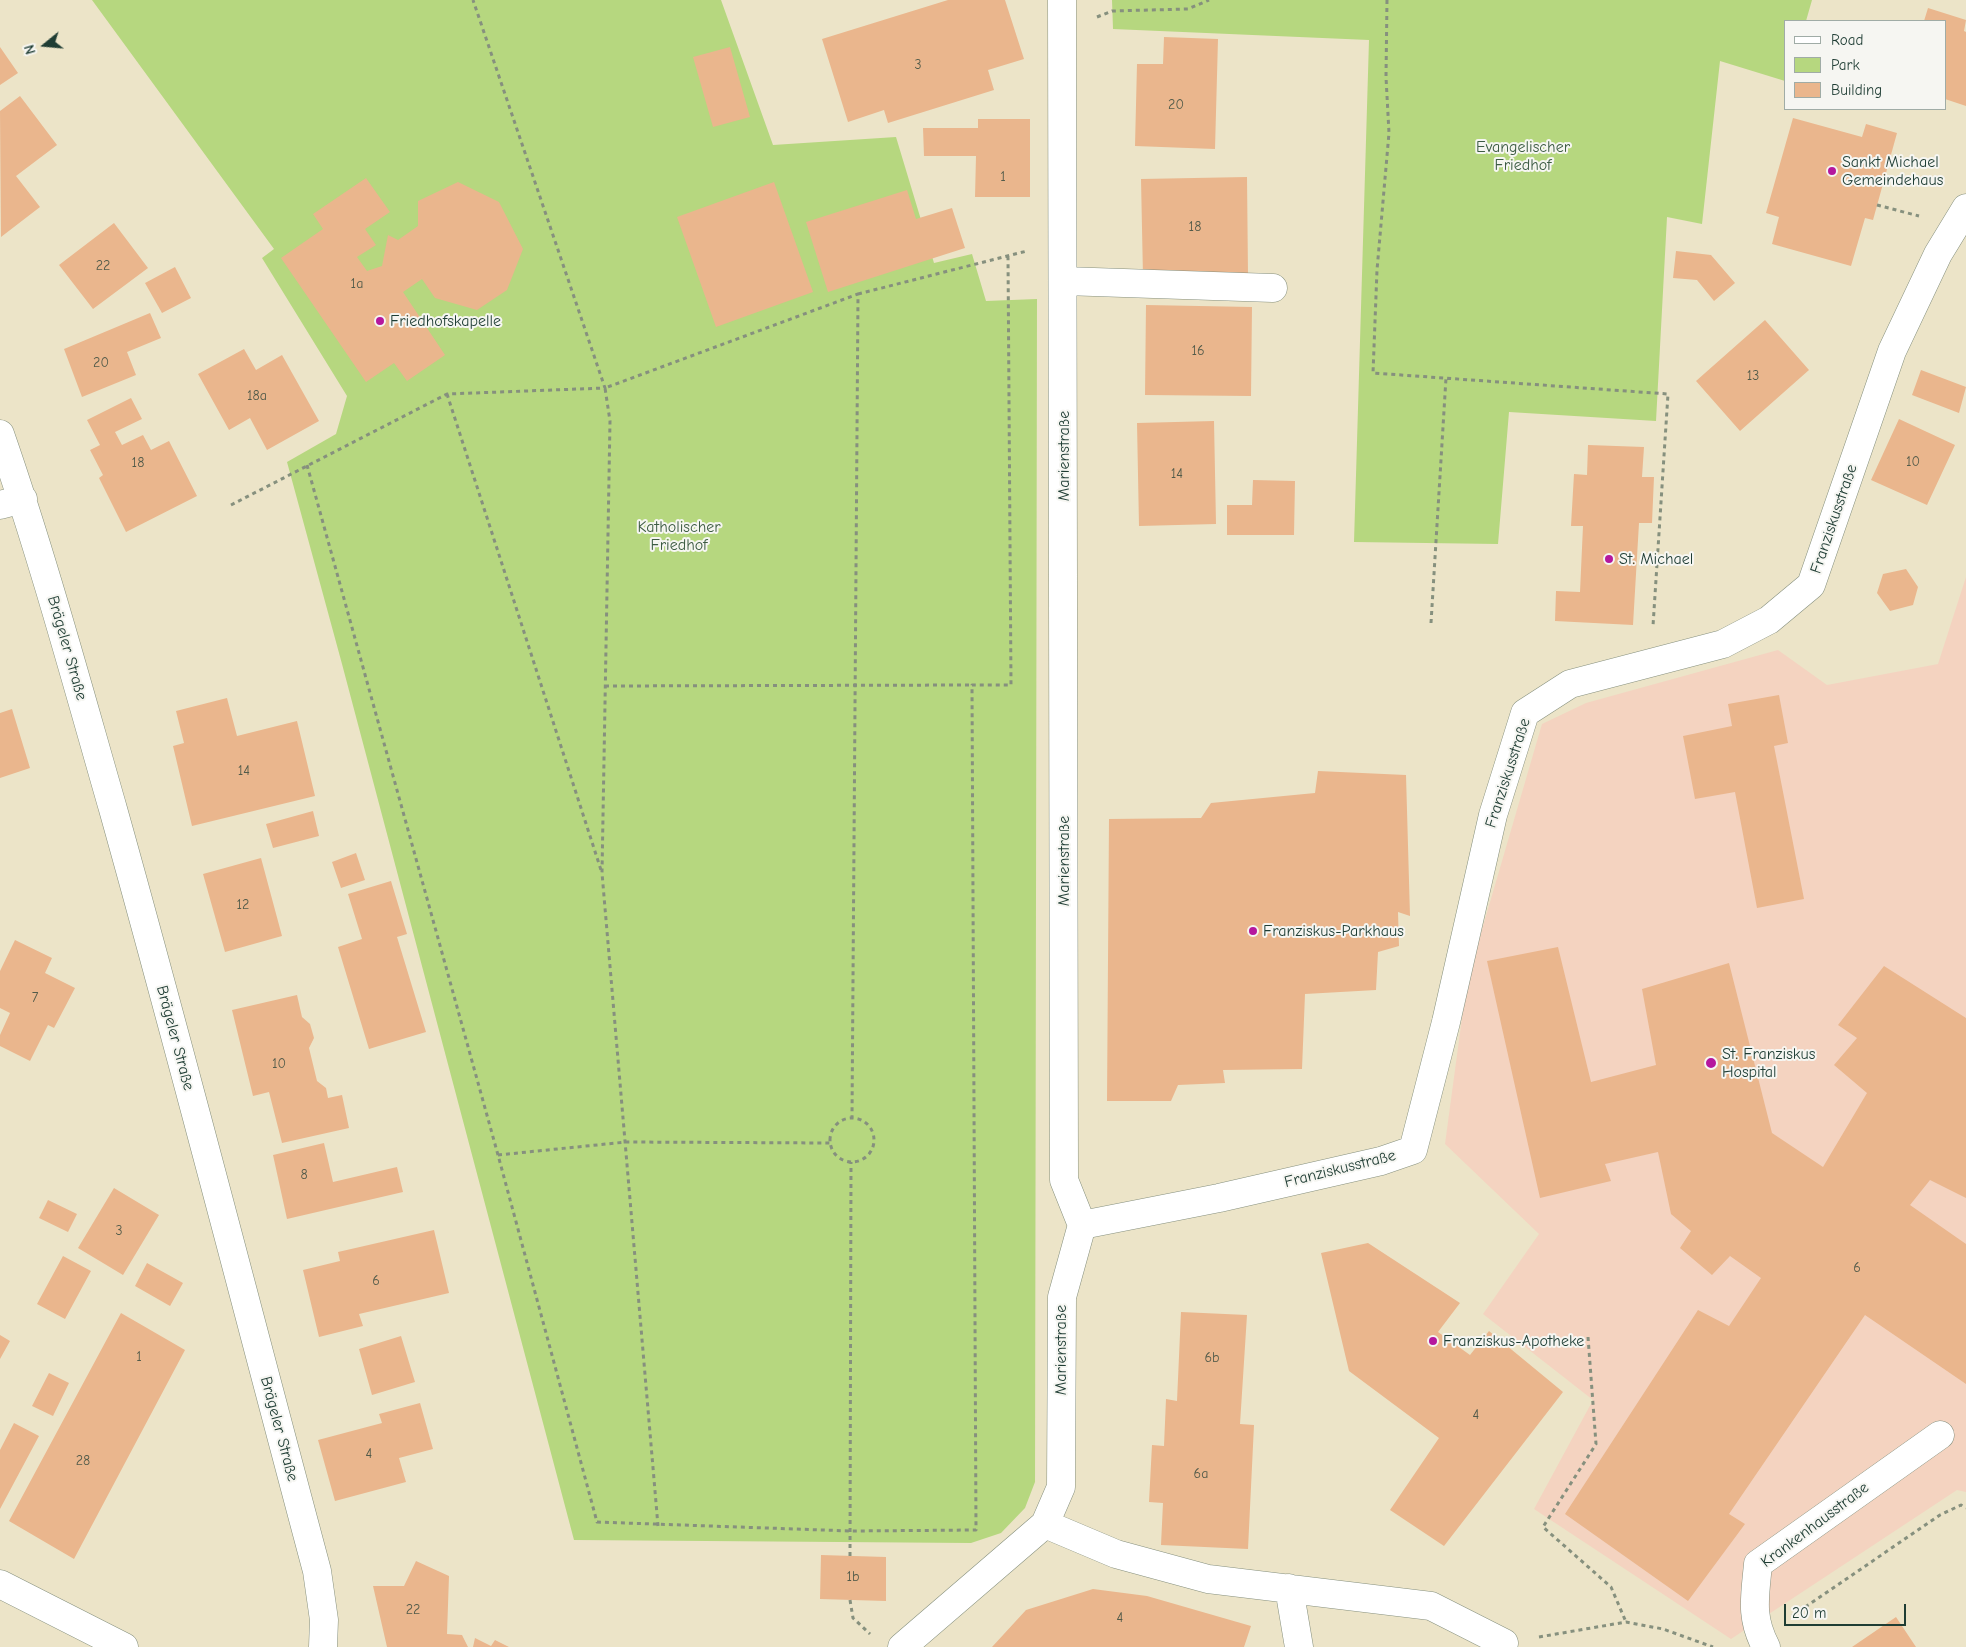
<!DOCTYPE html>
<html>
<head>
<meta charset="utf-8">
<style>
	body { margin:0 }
	#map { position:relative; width:1966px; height:1647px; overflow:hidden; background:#ece4c8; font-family:"Comic Neue",sans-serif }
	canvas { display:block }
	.legend { position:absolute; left:1784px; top:20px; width:162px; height:90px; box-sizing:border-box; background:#f6f6f2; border:1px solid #a0aca6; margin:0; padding:6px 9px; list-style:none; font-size:15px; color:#1f3d34 }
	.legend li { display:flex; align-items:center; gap:10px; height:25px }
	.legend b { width:25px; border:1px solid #a0aca6 }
	.north { position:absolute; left:20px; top:20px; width:50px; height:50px; -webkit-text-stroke:4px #f6f6f2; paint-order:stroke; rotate:253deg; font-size:14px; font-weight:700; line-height:20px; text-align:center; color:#1f3d34 }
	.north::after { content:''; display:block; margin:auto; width:18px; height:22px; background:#1f3d34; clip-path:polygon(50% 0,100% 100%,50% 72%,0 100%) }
	.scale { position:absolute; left:1784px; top:1604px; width:122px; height:22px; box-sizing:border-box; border:2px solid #1f3d34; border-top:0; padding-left:6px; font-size:15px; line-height:18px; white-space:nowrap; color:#1f3d34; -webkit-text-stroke:4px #f6f6f2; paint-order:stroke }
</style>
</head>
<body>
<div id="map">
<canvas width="1966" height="1647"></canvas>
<ul class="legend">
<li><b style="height:6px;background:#fff"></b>Road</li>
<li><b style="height:14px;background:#b6d77f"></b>Park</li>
<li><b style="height:14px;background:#eab68d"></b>Building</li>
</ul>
<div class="north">N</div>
<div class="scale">20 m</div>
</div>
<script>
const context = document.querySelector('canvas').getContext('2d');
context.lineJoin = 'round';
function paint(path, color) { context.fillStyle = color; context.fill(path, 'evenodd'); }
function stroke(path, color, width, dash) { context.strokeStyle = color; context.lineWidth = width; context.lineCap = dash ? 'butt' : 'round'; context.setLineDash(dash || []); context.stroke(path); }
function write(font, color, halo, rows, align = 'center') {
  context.font = font + ' "Comic Neue",sans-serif'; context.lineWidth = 4; context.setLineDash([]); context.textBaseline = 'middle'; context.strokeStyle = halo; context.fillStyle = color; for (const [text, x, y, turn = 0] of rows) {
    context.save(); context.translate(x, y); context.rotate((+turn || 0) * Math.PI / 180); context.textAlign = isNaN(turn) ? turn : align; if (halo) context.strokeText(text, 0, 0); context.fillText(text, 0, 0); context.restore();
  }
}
paint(new Path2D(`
	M1966 577V1492L1957 1490 1731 1639 1534 1509 1593 1400 1483 1314 1539 1234 1445 1144 1467 981 1542 724 1586 703 1778 650 1827 685 1938 664Z`), '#f4d3c0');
paint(new Path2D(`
	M92 0H721L773 145 896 137 934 263 972 254 986 301 1037 299 1035 1482 1025 1508 1001 1533 971 1543 574 1540 342 664 287 462 336 434 347 396 262 258 274 249Z
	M1112 0H1812L1806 21H1785V81L1720 61 1702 224 1667 217 1656 421 1509 412 1498 544 1354 542 1369 40 1113 29Z`), '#b6d77f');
paint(new Path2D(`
	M948 0H1005L1024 59 988 70 994 90 888 123 884 110 848 122 822 39Z
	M1928 8 1966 20 1964 31 1966 32V106L1945 99V21H1924Z
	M1164 37 1218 39 1215 149 1135 146 1137 64H1163Z
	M0 47 18 73 0 85Z
	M730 47 750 117 713 127 693 57Z
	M20 96 57 145 16 176 40 207 1 237 0 111Z
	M1793 118 1862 137 1866 124 1897 133 1873 220 1865 218 1851 266 1772 244 1779 217 1766 213Z
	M978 119H1030V197H975L976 156H924L923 128H978Z
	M1247 177 1248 275 1143 277 1141 179Z
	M366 178 390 212 365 229 376 245 357 257 367 271 382 266 388 235 398 240 418 226V201L458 182 499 202 523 249 507 290 477 310 435 298 422 279 403 292 445 355 407 381 394 363 366 382 281 258 323 229 313 214Z
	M774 182 813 292 716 327 677 217Z
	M907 190 916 219 952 208 965 248 828 292 806 222Z
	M114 223 148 268 93 309 59 265Z
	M1676 251 1711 255 1735 283 1714 301 1697 280 1673 278Z
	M175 267 191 298 162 313 145 283Z
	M1146 305 1252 307 1251 396 1145 395Z
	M150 313 161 338 127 352 136 375 82 397 64 349Z
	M1765 320 1809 370 1740 431 1696 381Z
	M244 349 256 370 282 355 319 421 267 450 250 418 229 430 198 374Z
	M1921 370 1966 387 1959 413 1912 395Z
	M131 398 142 419 115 432 122 445 143 435 151 450 169 441 197 496 126 532 99 478 103 475 90 450 100 445 87 420Z
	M1899 419 1955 445 1927 505 1871 480Z
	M1214 421 1216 524 1139 526 1137 423Z
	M1588 445 1644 447 1642 477H1654L1652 523H1639L1633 625 1555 621 1556 591 1580 592 1583 526H1571L1574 474 1587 475Z
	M1253 480 1295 481 1294 535H1227V505H1252Z
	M1906 569 1918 587 1913 605 1890 611 1877 593 1883 574Z
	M1779 695 1788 743 1774 746 1804 899 1757 908 1735 792 1695 799 1683 736 1732 726 1728 704Z
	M227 698 237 736 297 721 315 796 192 826 173 746 184 743 176 711Z
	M12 709 30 768 0 778V713Z
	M1318 771 1406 775 1410 916 1398 912 1399 946 1378 952 1376 990 1305 994 1302 1069 1223 1070 1225 1083 1178 1085 1171 1101H1107L1109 819 1201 818 1211 803 1315 793Z
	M313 811 319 836 273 848 266 824Z
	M356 853 365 880 341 888 332 862Z
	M261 858 282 936 225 952 203 874Z
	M391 881 407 934 397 937 426 1032 369 1049 338 947 362 939 348 894Z
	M15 940 52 958 45 973 75 988 54 1028 48 1025 30 1061 0 1046V1035L10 1013 0 1008V971Z
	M1558 947 1591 1082 1656 1065 1642 989 1729 963 1772 1133 1823 1167 1867 1093 1834 1065 1857 1038 1838 1025 1884 966 1966 1018V1198L1930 1180 1910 1205 1966 1244V1384L1865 1315 1729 1514 1745 1524 1688 1601 1565 1514 1698 1310 1729 1326 1761 1278 1730 1256 1712 1275 1680 1248 1691 1231 1671 1214 1658 1152 1605 1164 1611 1181 1540 1198 1487 961Z
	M297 995 302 1017 310 1024 314 1038 309 1048 317 1081 326 1088 328 1098 342 1095 349 1128 282 1143 269 1092 253 1096 232 1010Z
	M324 1143 333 1182 397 1167 403 1192 287 1219 273 1155Z
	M114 1188 159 1215 123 1275 78 1248Z
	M48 1200 77 1214 68 1232 39 1218Z
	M434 1230 449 1293 359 1314 363 1326 319 1337 303 1270 340 1261 338 1252Z
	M1368 1243 1460 1303 1438 1332 1470 1355 1489 1331 1563 1392 1444 1546 1390 1510 1439 1438 1349 1371 1321 1253Z
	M63 1256 91 1271 65 1319 37 1304Z
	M147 1263 183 1283 170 1306 135 1286Z
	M1181 1312 1247 1315 1240 1424 1254 1425 1248 1549 1161 1545 1163 1503 1149 1502 1152 1445 1164 1446 1166 1399 1177 1401Z
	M121 1313 185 1350 74 1559 9 1521Z
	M0 1335 10 1341 0 1359Z
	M401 1336 415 1382 372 1395 359 1349Z
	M49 1373 69 1383 53 1416 32 1406Z
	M420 1403 433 1449 399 1458 406 1482 335 1501 318 1440 382 1423 379 1414Z
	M14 1423 39 1436 0 1509V1450Z
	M821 1555 886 1557V1601L820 1599Z
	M416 1561 449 1576 447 1634 462 1635 468 1647H387L373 1586H404Z
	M1093 1589 1147 1596 1251 1626 1244 1647H992L1026 1610Z
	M1896 1617 1916 1647H1852Z
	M475 1638 491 1646 495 1640 509 1647H473Z`), '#eab68d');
const minor = new Path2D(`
	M1064 281 1273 288
	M0 434C43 558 77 684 113 809 184 1062 249 1317 317 1571L324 1620 323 1647
	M0 505 23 499
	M1082 1225 1219 1198 1381 1161 1413 1150 1446 1022 1493 815 1525 713 1570 684 1723 644 1769 620 1811 585 1892 351 1938 254 1966 208
	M1045 1524 1116 1554 1208 1579 1431 1606 1504 1643
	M0 1584 124 1647
	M1289 1588 1299 1647
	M902 1647 1045 1524 1061 1487 1062 1297 1082 1225 1064 1180 1062 0
	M1766 1647C1750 1617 1755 1597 1758 1564L1940 1435`);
stroke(minor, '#86907e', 29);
stroke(new Path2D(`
	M1387 0 1386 77 1389 133 1377 270 1373 373 1668 394 1653 626
	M1097 17 1112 11 1188 9 1209 0
	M1877 205 1919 216
	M858 294 1027 251
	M447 394 601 870
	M307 465 498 1155 597 1522 851 1531 976 1530 972 685H1011L1008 256
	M231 505 447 394 605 388 473 0
	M1431 623 1446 378
	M605 686 972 685
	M830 1140a22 22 0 1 1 44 0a22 22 0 1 1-44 0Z
	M498 1155 626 1142 830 1143
	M1588 1337 1596 1444 1543 1527 1611 1587 1626 1622
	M658 1526 602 873 610 421 605 388 858 294 852 1117
	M850 1556 851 1162
	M850 1600 853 1618 870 1634
	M1792 1616 1940 1515 1961 1505 1966 1508
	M1539 1637 1626 1622 1663 1629 1713 1647`), '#86907e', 3, [4, 4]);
stroke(minor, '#fff', 28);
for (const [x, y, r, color] of [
	[1832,171,5,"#b5179e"],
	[380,321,5,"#b5179e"],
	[1609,559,5,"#b5179e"],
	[1253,931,5,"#b5179e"],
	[1711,1063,6,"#b5179e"],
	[1433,1341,5,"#b5179e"]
]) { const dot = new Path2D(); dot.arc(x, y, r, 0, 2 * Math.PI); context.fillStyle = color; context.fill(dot); stroke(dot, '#f6f6f2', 2); }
write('14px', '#525b4a', null, [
	["3",918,65],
	["20",1176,105],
	["1",1003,177],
	["18",1195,227],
	["22",103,266],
	["1a",357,284],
	["16",1198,351],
	["20",101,363],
	["13",1753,376],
	["18a",257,396],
	["10",1913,462],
	["18",138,463],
	["14",1177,474],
	["14",244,771],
	["12",243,905],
	["7",35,998],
	["10",279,1064],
	["8",304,1175],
	["3",119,1231],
	["6",1857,1268],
	["6",376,1281],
	["1",139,1357],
	["6b",1212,1358],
	["4",1476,1415],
	["4",369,1454],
	["28",83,1461],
	["6a",1201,1474],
	["1b",853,1577],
	["22",413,1610],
	["4",1120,1618]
]);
write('16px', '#3d5c43', '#f6f6f2', [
	["Evangelischer",1523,147],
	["Friedhof",1523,165],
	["Katholischer",679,527],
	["Friedhof",679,545]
]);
write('16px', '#1f3d34', '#f6f6f2', [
	["Sankt Michael",1842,162],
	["Gemeindehaus",1842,180],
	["Friedhofskapelle",390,321],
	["St. Michael",1619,559],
	["Franziskus-Parkhaus",1263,931],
	["St. Franziskus",1722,1054],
	["Hospital",1722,1072],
	["Franziskus-Apotheke",1443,1341]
], 'left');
write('16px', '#1f3d34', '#f6f6f2', [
	["Marienstraße",1064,456,-90],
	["Franziskusstraße",1834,519,-71],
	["Brägeler Straße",67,648,74],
	["Franziskusstraße",1508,773,-72],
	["Marienstraße",1064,861,-90],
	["Brägeler Straße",175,1038,75],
	["Franziskusstraße",1340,1169,-14],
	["Marienstraße",1061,1350,-90],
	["Brägeler Straße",279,1429,75],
	["Krankenhausstraße",1815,1525,-37]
]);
</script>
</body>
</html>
